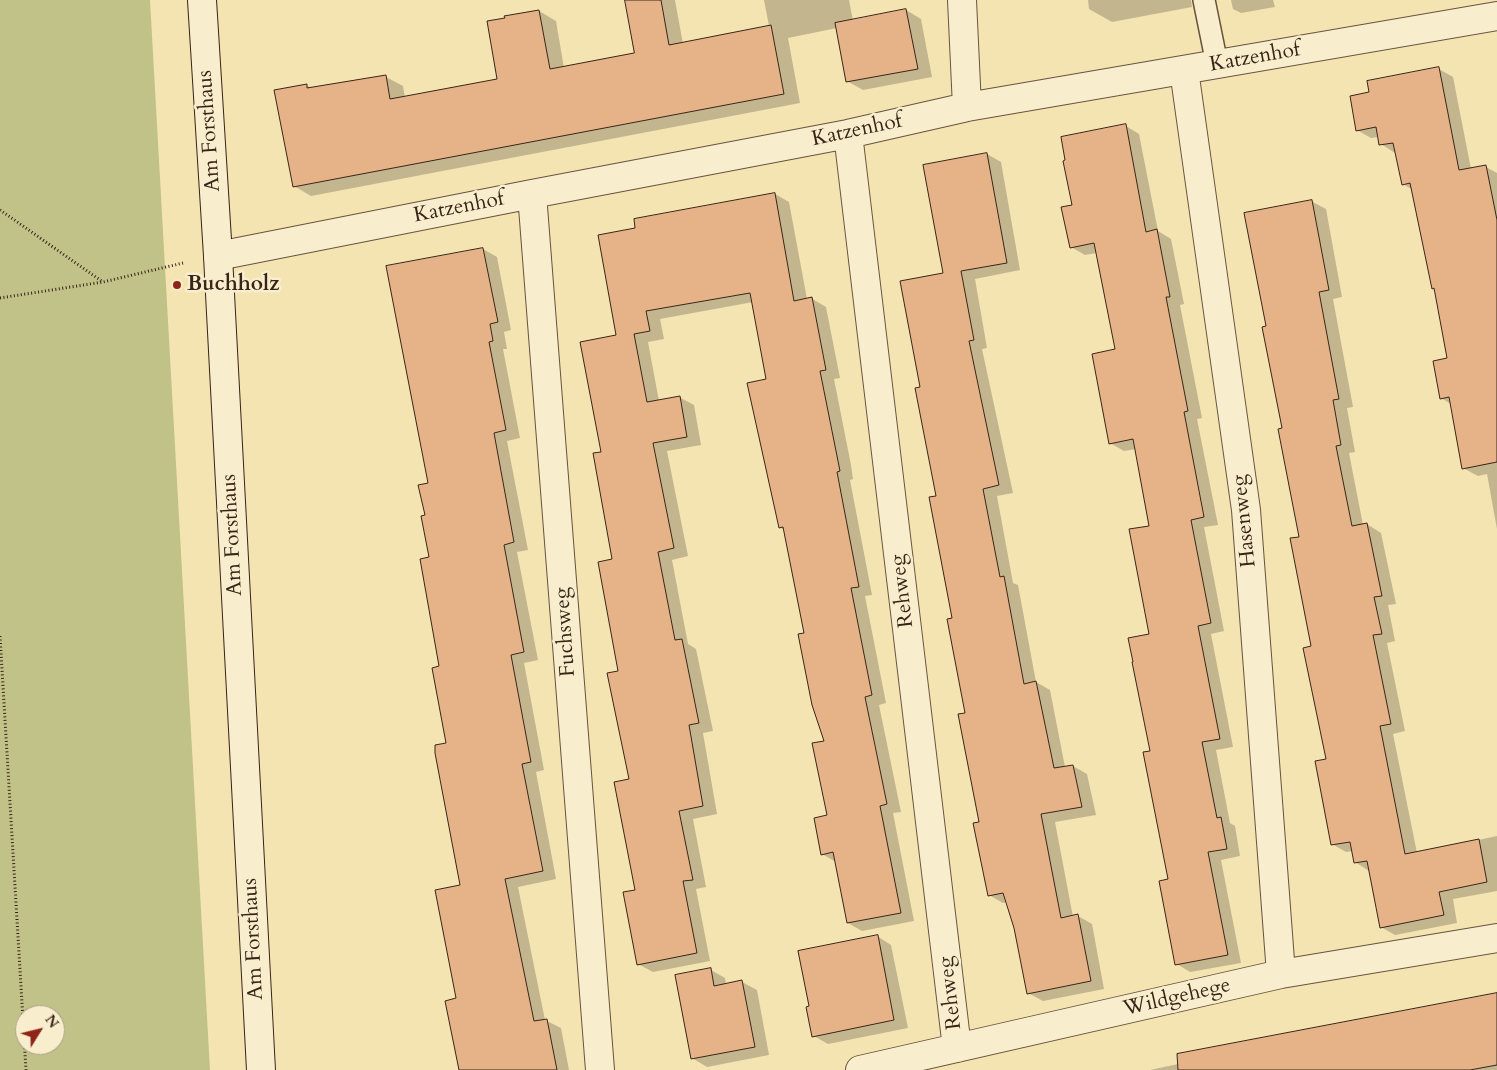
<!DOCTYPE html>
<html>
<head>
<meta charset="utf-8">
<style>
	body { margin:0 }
	#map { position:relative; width:1497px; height:1070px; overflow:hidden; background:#f4e4b2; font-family:Cardo,serif }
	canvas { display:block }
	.north { position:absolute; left:15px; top:1005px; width:50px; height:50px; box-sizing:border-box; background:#f8edcd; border:1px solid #ac9d85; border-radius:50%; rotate:54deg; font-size:14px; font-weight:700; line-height:20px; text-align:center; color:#392418 }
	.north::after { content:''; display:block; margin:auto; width:18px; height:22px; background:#8f2418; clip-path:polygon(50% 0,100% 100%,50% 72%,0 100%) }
</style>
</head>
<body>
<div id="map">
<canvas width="1497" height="1070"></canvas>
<div class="north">N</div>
</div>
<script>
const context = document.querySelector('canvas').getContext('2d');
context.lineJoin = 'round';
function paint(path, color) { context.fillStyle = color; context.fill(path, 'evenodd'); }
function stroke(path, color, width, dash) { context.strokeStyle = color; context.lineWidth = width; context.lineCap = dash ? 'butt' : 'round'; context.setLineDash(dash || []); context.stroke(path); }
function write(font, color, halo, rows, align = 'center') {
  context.font = font + ' Cardo,serif'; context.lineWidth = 5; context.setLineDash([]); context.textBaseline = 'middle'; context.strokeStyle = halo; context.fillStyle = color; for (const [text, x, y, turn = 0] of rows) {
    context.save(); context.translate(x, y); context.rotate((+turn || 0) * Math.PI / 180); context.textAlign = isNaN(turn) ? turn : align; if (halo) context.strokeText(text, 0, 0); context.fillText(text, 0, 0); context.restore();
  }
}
paint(new Path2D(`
	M0 0H150L210 1070H0ZM25 1015H55V1045H25Z`), '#c0c288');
paint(new Path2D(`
	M626 0H675L683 44 769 26 764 0H849L853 21 906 10 921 19 932 77 863 90 847 81 837 28 788 38 800 103 311 196 294 186 306 85 313 89 386 77 403 86 405 98 499 80 539 11 556 21 564 68 636 54Z
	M1088 0H1191L1192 7 1112 22 1089 9Z
	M1231 0H1273L1275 7 1241 13 1233 9Z
	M1439 69 1453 77 1471 169 1486 167 1497 173V529L1487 474 1478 476 1463 468 1451 404 1441 398 1448 359 1435 289 1433 288 1413 190 1403 184 1396 152 1395 153 1381 144 1379 137 1371 138 1357 130 1371 93Z
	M1126 126 1139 134 1158 231 1171 239 1184 304 1180 305 1202 418 1197 419 1218 525 1204 527 1224 631 1211 634 1233 747 1216 750 1230 823 1235 826 1240 856 1221 860 1241 963 1190 972 1177 964 1169 880 1151 752V527L1136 449 1124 451 1110 443 1116 350 1097 253 1085 255 1071 247 1073 206Z
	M987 154 1001 162 1020 270 975 279 987 348 982 349 1013 493 997 496 1013 583 1018 585 1036 682 1050 690 1065 767 1073 766 1087 774 1096 815 1055 822 1073 917 1078 916 1092 924 1104 989 1043 1001 1028 993 1015 928 1008 902 1003 903 989 895 967 714 938 497 921 388 944 274Z
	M775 194 789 202 807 299 811 298 826 307 840 378 834 379 851 465 853 479 850 480 872 595 865 596 886 703 879 705 901 812 893 813 914 921 862 931 848 923 836 862 822 854 828 816 825 742 785 531 780 527 768 380 753 302 660 319 664 339 648 342 659 401 679 397 694 405 701 445 667 451 688 556 672 560 688 644 696 649 713 731 703 733 717 814 693 819 706 887 696 889 710 961 653 972 638 964 636 891 630 780 620 672 614 560 602 453 618 336 637 229Z
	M1311 201 1326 209 1342 297 1333 299 1353 407 1347 408 1355 452 1349 453 1363 525 1367 524 1381 533 1396 604 1388 605 1395 641 1387 643 1405 731 1393 734 1417 853 1497 836V891L1453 899 1457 923 1395 935 1381 927 1369 871 1355 862 1353 851 1346 852 1332 844 1327 760 1300 538 1268 327Z
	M483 249 497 257 511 330 504 332 507 349H503L520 438 507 441 528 550 517 552 538 660 524 663 544 770 536 772 556 879 518 887 545 1020 561 1028 569 1070H475L461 886 426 516 430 484 388 267Z
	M877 936 891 945 908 1028 828 1044 814 1036Z
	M711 970 725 978 726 985 742 982 757 990 769 1055 707 1067 692 1058Z
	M1497 995V1070H1150L1197 1060Z`), '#0003');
const building = new Path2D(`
	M625 0H661L669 45 771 25 784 94 293 187 274 90 307 84V88L386 75 390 99 497 79 487 21 505 18 504 16 539 10 550 69 634 53Z
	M906 9 918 69 846 82 835 23Z
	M1439 67 1459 170 1486 165 1497 220V462L1462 469 1449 397 1440 399 1433 361 1447 358 1434 288 1432 289 1410 183 1402 185 1393 143 1379 145 1376 127 1356 131 1350 96 1369 92 1367 81Z
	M1126 124 1146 232 1157 229 1170 297H1166L1188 411 1184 412 1204 517 1191 520 1211 623 1198 626 1220 739 1202 742 1217 818 1221 817 1227 849 1208 852 1228 955 1175 965 1159 881 1168 879 1143 752 1150 751 1132 662H1133L1128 638 1149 634 1129 529 1149 526 1133 439 1109 444 1092 354 1115 349 1094 243 1070 248 1061 207 1072 205 1063 161 1065 160 1061 137Z
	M987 153 1007 263 961 271 974 340 969 341 999 485 983 489 1000 577 1004 576 1024 684 1036 681 1054 768 1073 765 1082 807 1041 814 1061 918 1078 914 1091 981 1027 994 1014 928 1003 893 988 896 973 823 979 822 958 714 965 713 947 619 952 618 929 497 936 496 915 388 920 387 900 281 943 273 923 165Z
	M775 193 794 301 812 297 826 370 820 371 840 471 837 472 859 587 851 588 872 695 865 697 887 804 880 806 901 913 847 923 833 852 821 855 814 818 827 815 812 743 824 741 812 705 798 634 804 633 783 527 779 528 747 383 766 379 750 293 646 311 650 331 634 334 647 402 680 396 687 437 653 443 674 548 658 552 675 640 682 639 699 723 689 725 703 806 679 811 693 880 683 881 697 953 637 965 623 892 635 890 614 782 629 779 607 673 618 671 598 562 612 559 593 453 601 452 580 342 616 335 598 235 635 228 634 219Z
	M1312 200 1329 290 1319 292 1339 399 1333 400 1341 445 1336 446 1352 526 1367 523 1382 596 1374 597 1382 634 1373 635 1391 724 1380 726 1405 854 1479 839 1487 882 1439 892 1444 915 1380 928 1367 861 1354 863 1350 842 1331 845 1315 761 1326 759 1303 648 1311 646 1290 538 1299 537 1278 429 1282 428 1262 327 1266 326 1244 213Z
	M483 248 498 322 490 324 493 341 489 342 506 430 494 433 514 542 504 545 524 652 511 655 531 762 522 764 543 871 505 879 534 1021 547 1019 557 1070H459L445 1001 456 998 435 890 460 885 435 753V745L446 743 432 668 439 666 420 559 429 557 421 516 425 515 418 485 428 483 386 266Z
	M878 935 894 1020 812 1037 806 1007 809 1006 798 951Z
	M711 968 714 986 742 980 755 1047 691 1059 675 975Z
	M1497 993V1065L1470 1070H1178L1177 1054Z`);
paint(building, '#e6b388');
stroke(building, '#392418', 1);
const lane = new Path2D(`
	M1204 0 1217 64`);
const street = new Path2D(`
	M962 0 967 107
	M1184 70 1246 510 1281 974
	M848 134 957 1048
	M532 194 600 1070
	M218 256 532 194 848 134 967 107 1497 16
	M860 1070 1281 974 1497 938`);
const secondary = new Path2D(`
	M202 0 218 256 261 1070`);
stroke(lane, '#68543e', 24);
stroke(street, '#68543e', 30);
stroke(secondary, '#392418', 30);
stroke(new Path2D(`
	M0 210 103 282
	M0 298 103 282 183 263
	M0 636 26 1070`), '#392418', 3, [1, 2.5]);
stroke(lane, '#f8edcd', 21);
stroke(street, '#f8edcd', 28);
stroke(secondary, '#f8edcd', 28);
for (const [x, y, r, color] of [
	[177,285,5,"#8f2418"]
]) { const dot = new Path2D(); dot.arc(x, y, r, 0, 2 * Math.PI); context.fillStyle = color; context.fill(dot); stroke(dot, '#f8edcd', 2); }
write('21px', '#392418', '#f8edcd', [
	["Katzenhof",1255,58,-10],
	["Am Forsthaus",210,131,-94],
	["Katzenhof",857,131,-12],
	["Katzenhof",459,208,-11],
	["Hasenweg",1245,521,-96],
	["Am Forsthaus",233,535,-93],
	["Rehweg",903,591,-97],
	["Fuchsweg",566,632,-94],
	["Am Forsthaus",254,939,-93],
	["Rehweg",951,993,-97],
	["Wildgehege",1177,998,-13]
]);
write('bold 21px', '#392418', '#f8edcd', [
	["Buchholz",187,285]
], 'left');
</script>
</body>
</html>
